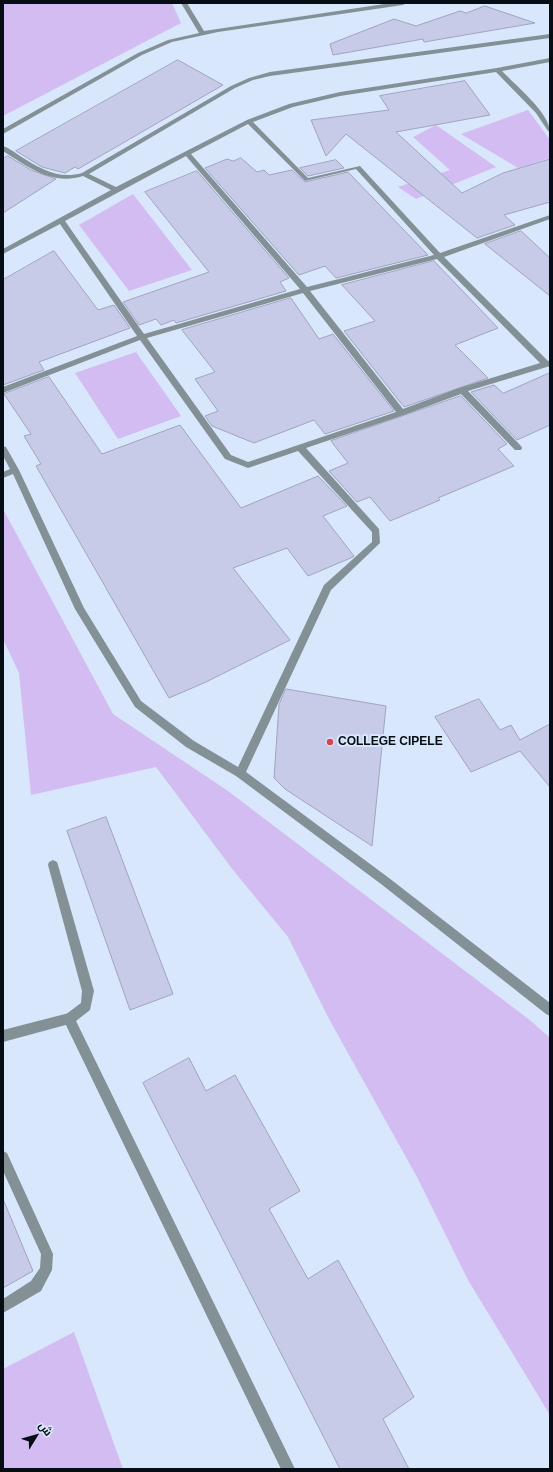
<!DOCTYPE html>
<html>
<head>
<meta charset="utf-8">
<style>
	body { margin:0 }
	#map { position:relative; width:553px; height:1472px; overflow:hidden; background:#d8e7fb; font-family:Helvetica,Cairo,sans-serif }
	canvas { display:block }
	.frame { position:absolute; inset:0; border:4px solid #070d15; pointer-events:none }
	.north { position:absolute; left:16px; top:1416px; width:40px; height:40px; -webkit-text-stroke:3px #d8e7fb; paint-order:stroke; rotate:53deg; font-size:11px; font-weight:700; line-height:16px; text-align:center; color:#070d15 }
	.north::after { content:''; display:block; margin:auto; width:14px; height:18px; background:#070d15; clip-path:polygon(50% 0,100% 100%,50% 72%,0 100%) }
</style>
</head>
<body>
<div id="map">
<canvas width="553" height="1472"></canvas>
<div class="frame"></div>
<div class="north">ش</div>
</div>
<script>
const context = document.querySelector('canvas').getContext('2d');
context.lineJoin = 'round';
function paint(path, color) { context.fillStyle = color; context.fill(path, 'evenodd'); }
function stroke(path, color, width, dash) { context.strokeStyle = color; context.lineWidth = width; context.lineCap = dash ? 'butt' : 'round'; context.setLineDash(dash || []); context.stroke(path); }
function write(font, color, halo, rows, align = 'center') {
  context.font = font + ' Helvetica,sans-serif'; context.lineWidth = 4; context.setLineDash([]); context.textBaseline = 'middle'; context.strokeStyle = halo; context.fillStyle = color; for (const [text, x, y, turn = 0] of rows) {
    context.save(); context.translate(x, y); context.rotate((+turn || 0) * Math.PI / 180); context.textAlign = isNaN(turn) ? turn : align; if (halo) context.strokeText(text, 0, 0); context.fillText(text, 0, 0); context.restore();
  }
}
paint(new Path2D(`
	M3 3H172L181 23 3 116Z
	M528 110 550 140V158L518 168 461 134Z
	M436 125 496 167 416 199 398 187 450 170 413 137Z
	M133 194 192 270 129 291 79 225Z
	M136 352 181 416 118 439 75 373Z
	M3 509 113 714 228 791 531 1021 550 1038V1415L468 1280 417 1177 329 1019 288 937 233 870 156 767 31 795 19 673 3 639Z
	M74 1332 123 1469H3V1369Z`), '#d3bcf1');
const building = new Path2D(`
	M485 6 535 23 424 42 423 39 333 55 330 44 394 19 416 26 460 11 466 13Z
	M178 60 223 85 78 169 75 167 65 173 42 167 16 151Z
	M465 81 490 115 396 132 462 193 503 173 550 159V202L504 215 515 225 477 238 346 134 326 156 311 120 389 110 380 96Z
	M8 156 31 170 56 179 3 213V159Z
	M241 158 257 172 264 170 269 175 292 170 305 182 348 172 428 255 336 278 325 266 299 275 205 168 227 159 233 161Z
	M336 160 344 168 308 176 300 168Z
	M197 171 289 278 280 282 286 291 176 323 174 320 161 325 156 319 139 325 123 302 209 272 145 192Z
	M521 231 550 258V296L485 244Z
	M54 251 98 310 114 305 130 328 39 362 44 370 3 385V280Z
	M434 261 498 328 455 345 488 378 404 407 344 331 375 321 342 285Z
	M291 298 319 339 333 334 394 411 325 434 314 420 254 443 212 426 205 416 218 411 195 379 215 372 182 330Z
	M550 373V425L517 440 471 392 494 385 503 393Z
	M49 377 102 454 180 425 241 508 318 476 347 506 323 516 354 556 353 557 308 576 287 548 233 568 290 640 206 682 169 698 36 466 41 464 24 436 31 434 4 394Z
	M461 396 507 444 498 449 514 466 438 498 440 500 390 521 370 497 357 502 329 471 348 463 331 441Z
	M286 689 386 706 372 846 285 789 274 778 279 705Z
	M479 699 500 730 511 725 520 740 550 724V787L520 751 471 772 435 717Z
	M106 817 173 994 130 1010 67 831Z
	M189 1058 206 1091 235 1075 300 1191 269 1209 308 1279 338 1260 414 1397 383 1419 409 1469H340L143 1083Z
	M3 1199 33 1271 3 1288Z`);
paint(building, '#c7cbe7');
stroke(building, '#a0a3bf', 1);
paint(new Path2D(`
	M53 860 57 862 58 865 94 991 90 1010 76 1021 295 1469H281L63 1019 65 1015 81 1003 82 991 48 865 49 862Z
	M3 1151 7 1153 53 1254 52 1270 41 1291 3 1313V1299L31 1281 40 1268 41 1254 3 1171Z`), '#839096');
paint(new Path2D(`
	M181 3H187L204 31 391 3H406L403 5 218 32 172 42 142 55 3 134V129L138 53 168 40 199 33Z
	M550 34V38L270 76 253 80 235 88 89 174 116 187 247 120 289 104 340 92 497 68 550 58V62L502 71C515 85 550 113 550 132L548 131 536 113 496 72 340 96 293 107 253 122 308 178 360 166 440 253 550 215V219L444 257 548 361 550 360V366L468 391 521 446 522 448 521 450H515L461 394 404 415 306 448 379 529 380 543 331 590 246 772 389 878 550 1003V1016L546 1014 381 884 236 776 186 747 135 707 75 609 13 474 3 478V472L10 469 3 456V446L6 447 19 470 84 608 141 701 194 741 238 767 324 585 372 542V532L298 451 248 468 225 459 140 340 3 393V387L137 336 60 224 3 254V249L111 190 83 176C53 186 28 167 3 151V146C9 148 14 152 20 156 39 168 58 180 82 173L231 86 249 78 270 72ZM248 124 305 181 356 169 434 255 307 287 191 154ZM186 156 300 289 144 334 65 221ZM437 259 540 363 459 388 403 409 310 291ZM303 293 396 412 248 462 231 455 147 338Z
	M69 1013 73 1015 75 1019 73 1023 3 1042V1030Z`), '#839096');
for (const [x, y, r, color] of [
	[330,742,4,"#d44453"]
]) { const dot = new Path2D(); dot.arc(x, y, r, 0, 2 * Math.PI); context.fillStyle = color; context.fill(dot); stroke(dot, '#d8e7fb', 1.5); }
write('bold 12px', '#070d15', '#d8e7fb', [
	["COLLEGE CIPELE",338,742]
], 'left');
</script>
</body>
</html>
